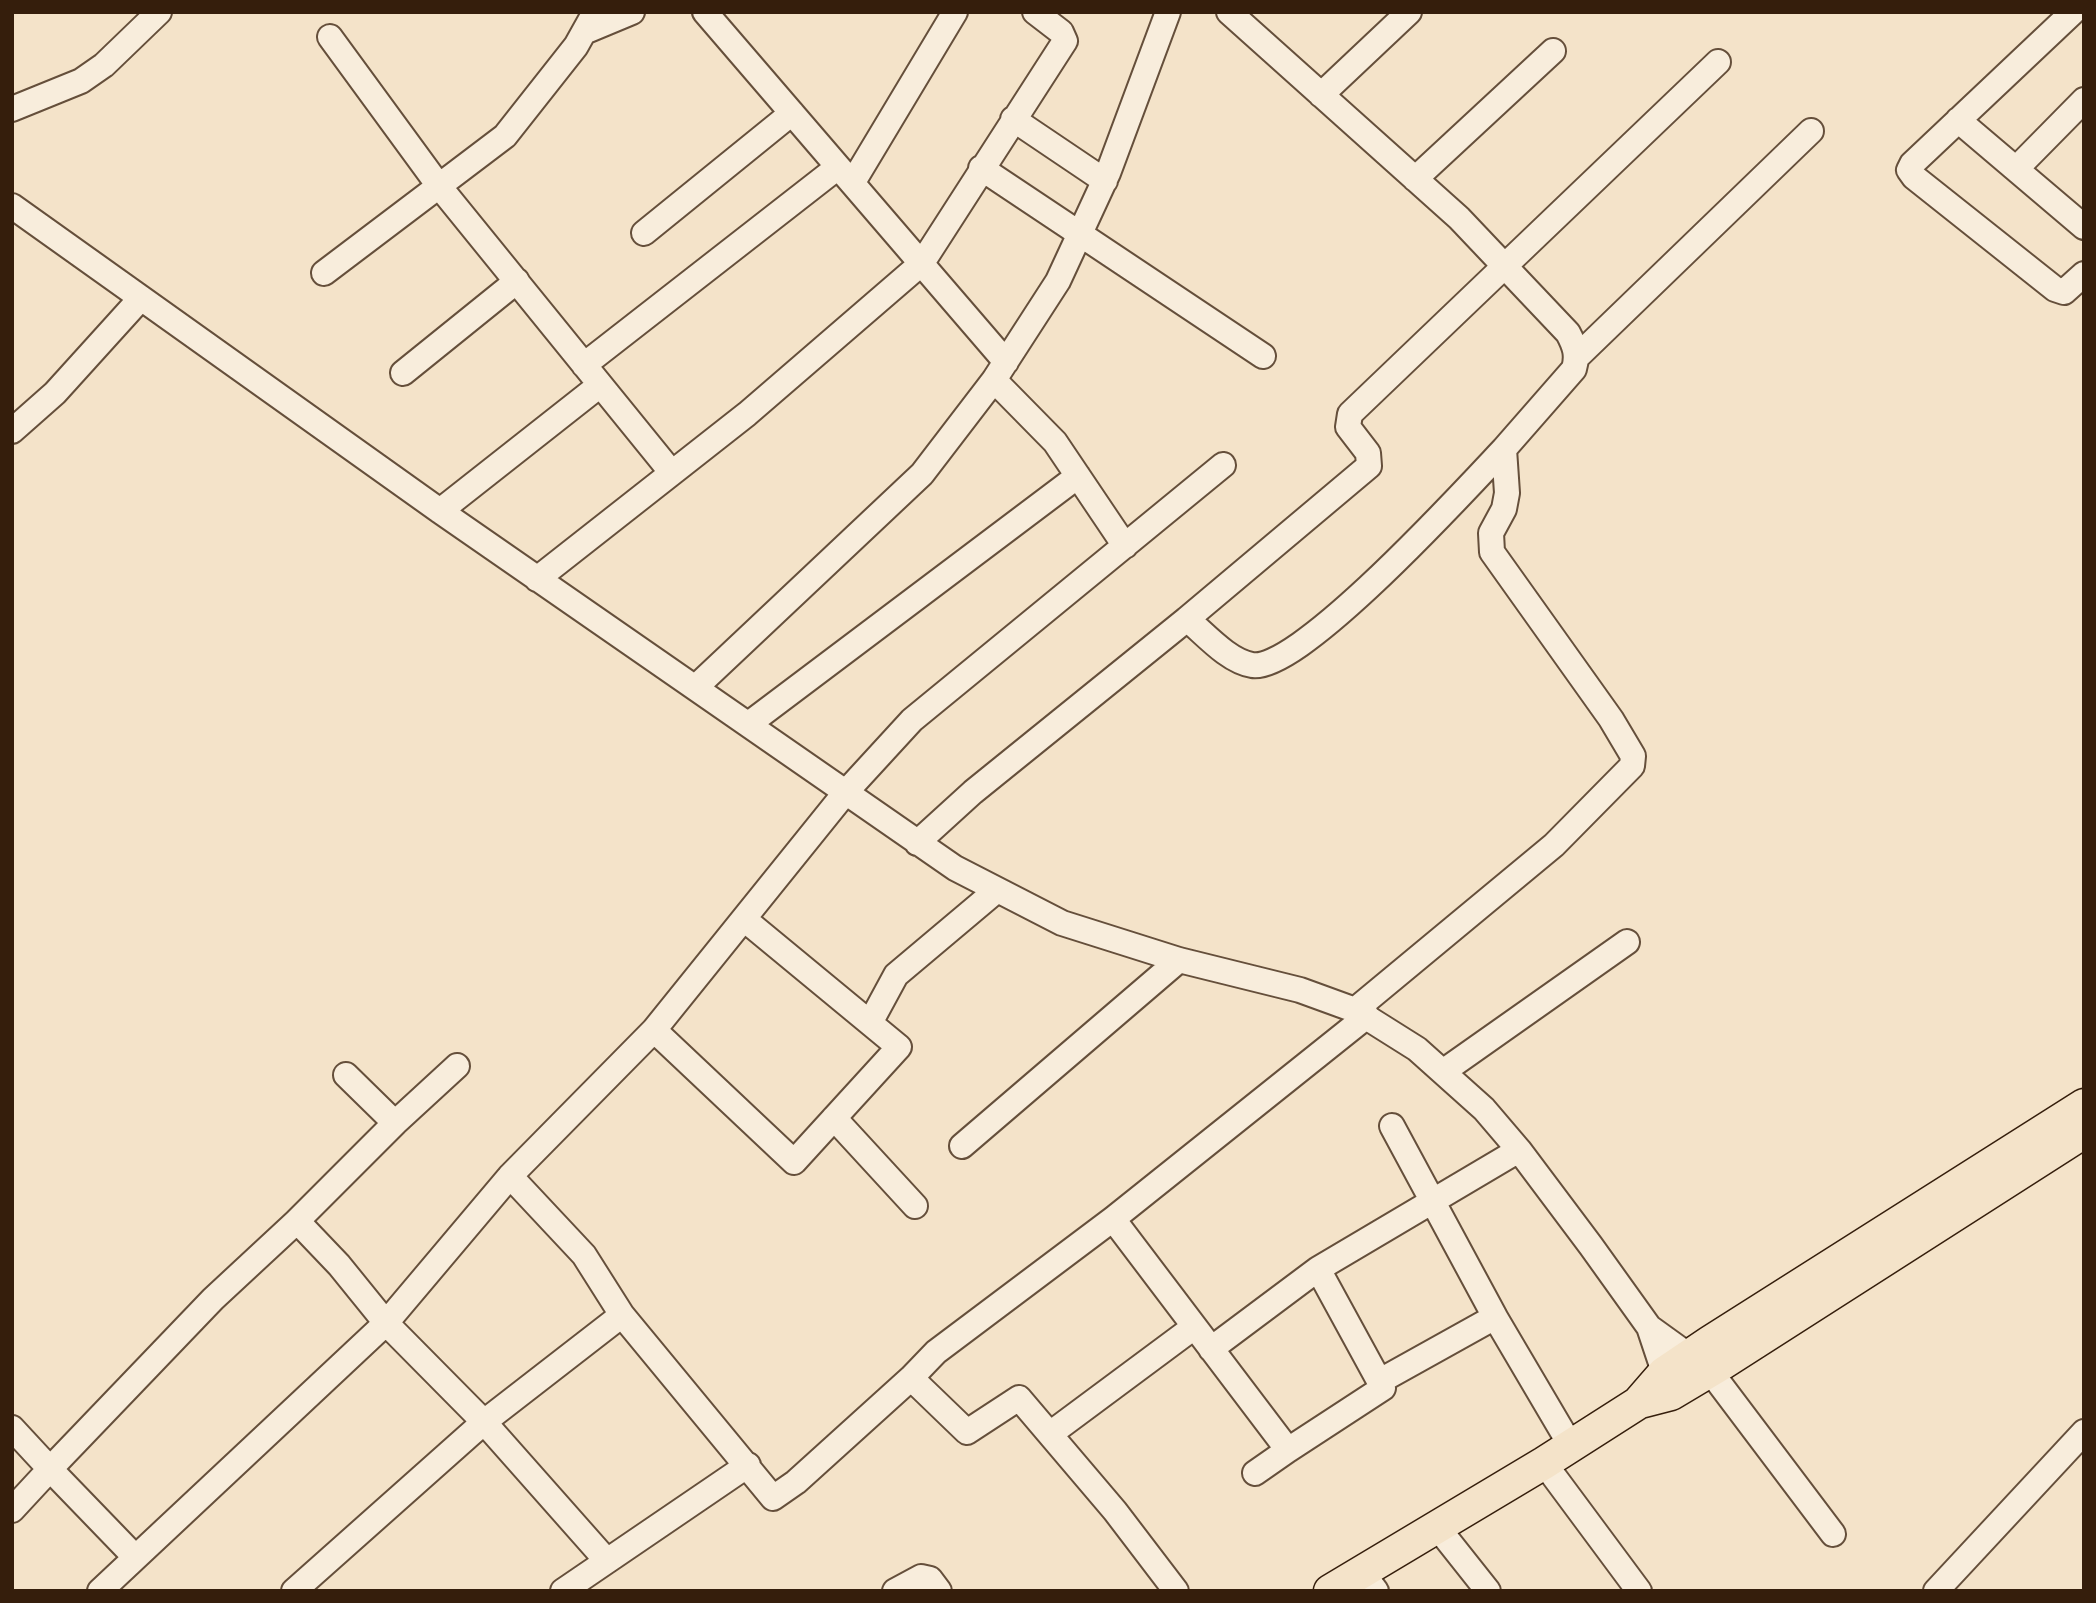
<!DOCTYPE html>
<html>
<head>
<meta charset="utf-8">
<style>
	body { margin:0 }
	#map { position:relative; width:2096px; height:1603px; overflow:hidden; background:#f4e3c9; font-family:Vollkorn,serif }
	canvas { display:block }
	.frame { position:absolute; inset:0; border:14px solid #351e0c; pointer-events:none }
</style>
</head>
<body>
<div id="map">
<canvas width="2096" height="1603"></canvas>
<div class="frame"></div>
</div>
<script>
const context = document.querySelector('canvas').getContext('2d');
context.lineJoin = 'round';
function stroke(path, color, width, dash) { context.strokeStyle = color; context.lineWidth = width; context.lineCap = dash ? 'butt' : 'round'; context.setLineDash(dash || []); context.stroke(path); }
const minor = new Path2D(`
	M705 12 1006 362
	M1229 12 1459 218 1568 333C1575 346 1578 355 1574 369L1504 449 1507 493 1504 509 1491 533 1492 552 1611 719 1633 756 1632 766 1554 845 1355 1010
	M2073 12 1912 164 1909 170 1914 177 2055 289 2064 292 2084 274
	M584 32 632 12
	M330 37 439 186 505 136 576 46 595 12
	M1321 95 1409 12
	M12 109 81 81 104 65 159 12
	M1013 119 1105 181
	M1958 120 2084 227
	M981 168 1263 356
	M2016 169 2084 100
	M1415 179 1553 51
	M853 182 955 12
	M12 206 440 511 955 868 1062 923 1179 960 1300 990 1355 1010 1417 1049 1484 1109 1519 1150 1591 1246 1649 1327 1670 1390
	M644 233 792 113
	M324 273 439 186 672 473
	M1577 357 1811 131
	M584 365 838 167
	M403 373 517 281
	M994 380 1055 442 1125 546
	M12 431 55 393 141 298
	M440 511 600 385
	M537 579 747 414 922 263 1065 41 1061 32 1035 12
	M1187 619 1369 466 1368 453 1348 427 1350 414 1718 62
	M697 686 922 474 994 380 1058 281 1108 173 1168 12
	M750 723 1078 476
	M917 843 973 792 1187 619C1205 634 1228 661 1252 665 1298 674 1468 487 1504 449
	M870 1023 896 975 997 890
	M654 1030 794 1162 899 1047 744 919
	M1444 1071 1627 942
	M346 1075 395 1123 297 1221 339 1265 386 1323 484 1422 607 1561
	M834 1118 915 1206
	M395 1123 457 1066
	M1392 1126 1495 1317
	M962 1146 1179 960
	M510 1176 584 1255 622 1315 773 1498 796 1482 911 1378 967 1432 1019 1398 1115 1511 1176 1591
	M1113 1219 1288 1450 1255 1473
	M1318 1269 1519 1150
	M1649 1327 1710 1371 1833 1534
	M1211 1349 1318 1269 1383 1388 1288 1450
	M911 1378 936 1352 1113 1219 1367 1016
	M1380 1381 1495 1317 1571 1446
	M12 1428 50 1469 12 1510
	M1050 1434 1194 1327
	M1544 1463 1639 1591
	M1438 1528 1488 1591
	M135 1557 50 1469 213 1299 297 1221
	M1362 1572 1376 1591
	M100 1591 386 1323 510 1176 654 1030 845 793 912 720 1223 465
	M294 1591 484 1422 622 1315
	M563 1591 748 1465
	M895 1591 921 1577 930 1579 939 1591
	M1936 1591 2084 1432`);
const major = new Path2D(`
	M1640 1402 1671 1394 1723 1363 2084 1132
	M1330 1591 1544 1463 1638 1403 1664 1373 1710 1342 2084 1105`);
stroke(minor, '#654f3b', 28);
stroke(major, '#351e0c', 35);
stroke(minor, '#f8eddc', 24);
stroke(major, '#f4e3c9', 32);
</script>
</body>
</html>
